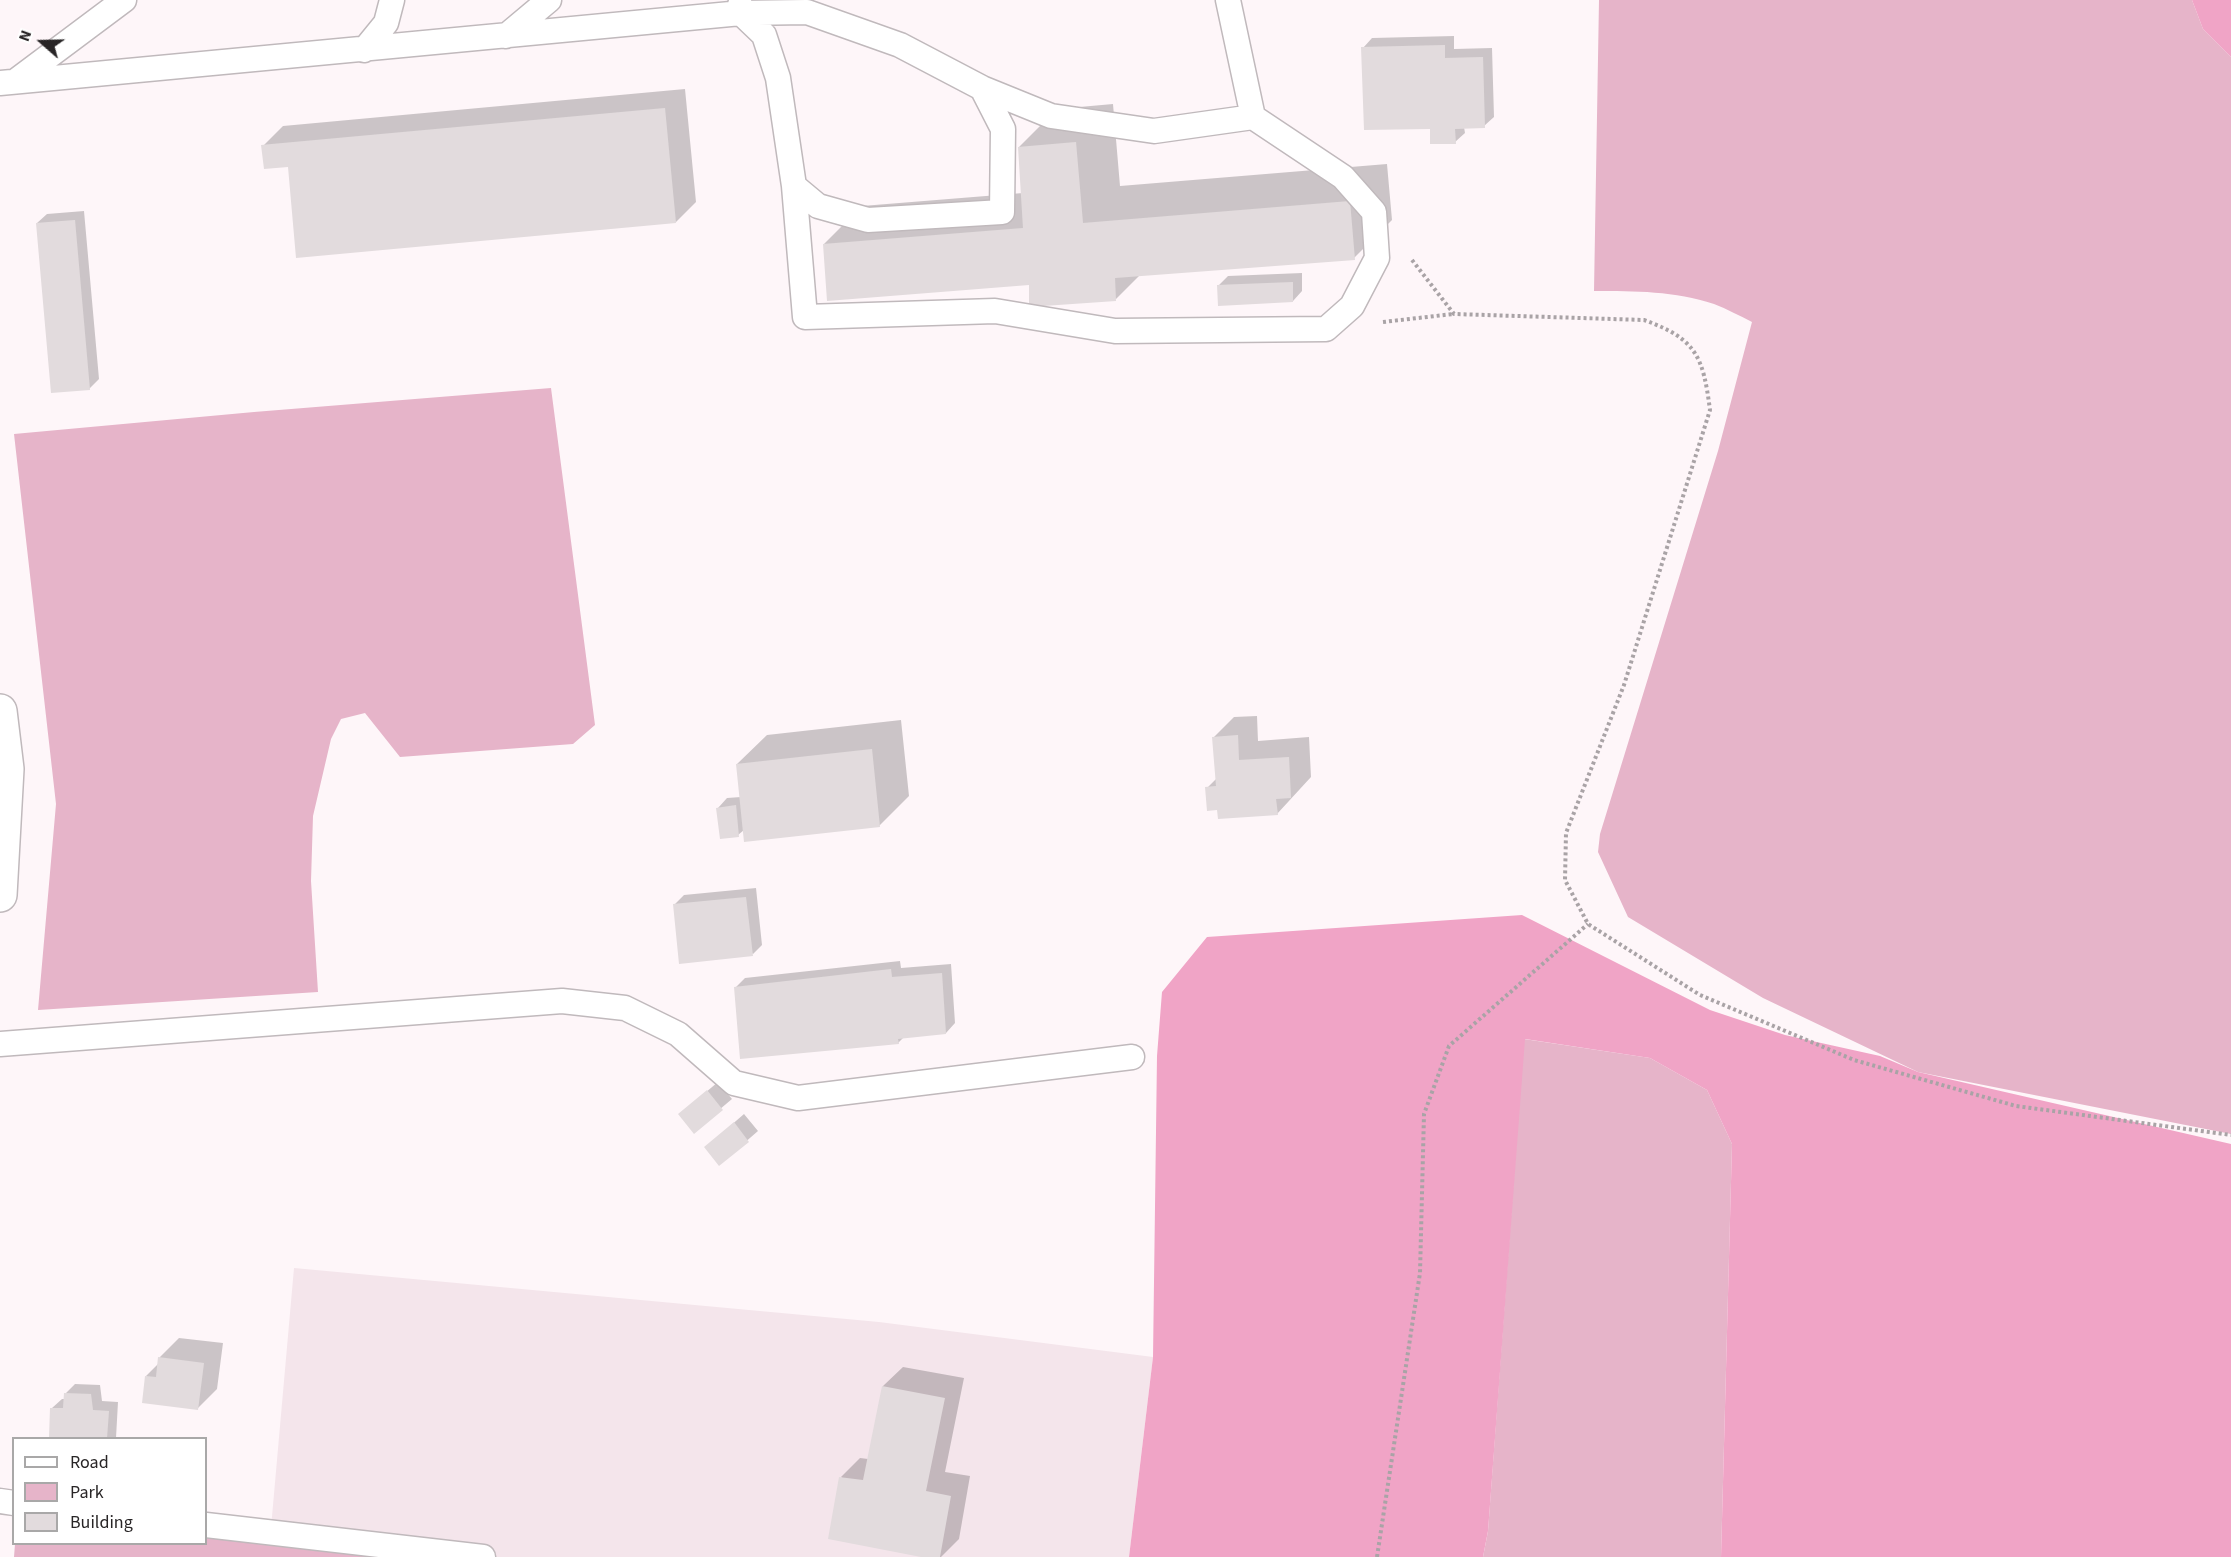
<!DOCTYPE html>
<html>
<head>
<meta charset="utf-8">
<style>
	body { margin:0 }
	#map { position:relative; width:2231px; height:1557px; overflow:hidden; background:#fef6f9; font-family:"Source Sans 3",sans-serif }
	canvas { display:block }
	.legend { position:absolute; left:12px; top:1437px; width:195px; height:108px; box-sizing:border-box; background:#fff; border:2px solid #a9a8a8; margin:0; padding:8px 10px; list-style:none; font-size:18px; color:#282526 }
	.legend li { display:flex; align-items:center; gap:12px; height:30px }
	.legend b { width:30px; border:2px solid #a9a8a8 }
	.north { position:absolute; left:12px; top:12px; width:60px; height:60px; -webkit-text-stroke:4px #fff; paint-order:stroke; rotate:290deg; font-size:16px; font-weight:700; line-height:24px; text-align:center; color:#282526 }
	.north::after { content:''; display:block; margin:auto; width:21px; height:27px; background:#282526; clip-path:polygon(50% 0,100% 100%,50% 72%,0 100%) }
</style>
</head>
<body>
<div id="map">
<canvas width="2231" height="1557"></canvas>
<ul class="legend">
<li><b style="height:8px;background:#fff"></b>Road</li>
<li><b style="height:16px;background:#e6b4c9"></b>Park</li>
<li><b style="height:16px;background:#e2dbdd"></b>Building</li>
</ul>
<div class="north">N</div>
</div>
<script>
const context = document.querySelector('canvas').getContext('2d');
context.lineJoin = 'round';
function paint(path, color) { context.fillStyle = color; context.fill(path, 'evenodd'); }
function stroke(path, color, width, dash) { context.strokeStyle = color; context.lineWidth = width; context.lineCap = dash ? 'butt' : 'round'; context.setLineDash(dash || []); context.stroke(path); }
paint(new Path2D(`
	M294 1268 879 1322 1153 1357 1129 1557H421L270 1539Z`), '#f4e5eb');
paint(new Path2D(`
	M1599 0H2192L2203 29 2231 57V1134L1918 1072 1763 998 1628 917 1598 852 1600 834 1718 451 1752 322C1740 316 1727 309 1714 304 1675 291 1635 291 1594 291Z
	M551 388 595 725 573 744 400 757 365 713 341 719 331 739 313 816 311 881 318 992 38 1010 56 804 14 434 254 412Z
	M1524 1039 1650 1058 1707 1090 1732 1144 1721 1557H1483L1488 1531Z
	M206 1531 421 1557H14L15 1544H206Z`), '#e6b4c9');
paint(new Path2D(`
	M2192 0H2231V57L2203 29Z
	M1522 915 1710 1010 1785 1035 1880 1056 1918 1072 2231 1144V1557H1721L1732 1144 1707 1090 1650 1058 1525 1039 1488 1531 1483 1557H1129L1153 1357 1157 1056 1162 992 1207 937Z`), '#f0a4c6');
paint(new Path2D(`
	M1454 36V49L1492 48 1494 117 1484 126 1464 127 1465 133 1455 142 1431 128 1363 48 1372 38Z
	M685 89 696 202 676 222 289 166 263 146 283 126Z
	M1113 104 1120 186 1387 164 1392 220 1354 258 1140 275 1116 299 824 244 862 206 1023 193 1019 147 1057 109Z
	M84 211 99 379 89 389 37 223 47 214Z
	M1302 273V291L1293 301 1219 285 1228 276Z
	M1257 716 1258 741 1309 737 1311 777 1277 814 1218 808 1207 788 1217 778 1214 737 1234 717Z
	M901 720 909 796 879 826 744 830 738 835 718 808 727 798 741 797 737 764 767 735Z
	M756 888 762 945 753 954 674 905 684 895Z
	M900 961 901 968 951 964 955 1023 946 1033 904 1037 898 1043 735 988 745 978Z
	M718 1082 732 1099 694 1131 680 1114Z
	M744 1114 758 1131 720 1164 706 1147Z
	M179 1338 223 1343 217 1389 198 1408 146 1376 158 1364 159 1358Z
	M903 1367 964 1378 945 1472 970 1476 959 1539 941 1557H929L841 1477 860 1458 868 1459 883 1386Z
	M75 1384 100 1385 102 1401 118 1402 116 1438H50L52 1408 62 1399H65L66 1393Z`), '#0003');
paint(new Path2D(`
	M1445 45V58L1483 57 1485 128 1455 129 1456 144H1430V129L1364 130 1361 47Z
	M665 108 676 223 296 258 288 167 264 169 261 145Z
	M1076 142 1083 223 1350 201 1355 260 1115 278 1116 301 1029 307V285L827 301 823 244 1023 228 1018 147Z
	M75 220 90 390 51 393 36 223Z
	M1293 282V302L1218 306 1217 285Z
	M1238 735 1239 760 1289 757 1291 798 1276 799 1278 815 1218 819 1217 810 1207 811 1205 787 1216 786 1212 737Z
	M872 749 880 827 744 842 736 764Z
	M736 805 739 837 720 839 716 808Z
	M746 897 753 956 679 964 673 904Z
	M891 969 892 977 942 973 946 1034 898 1039 899 1044 740 1059 734 987Z
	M707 1090 723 1110 694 1134 678 1114Z
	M734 1122 749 1142 719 1166 704 1147Z
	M158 1357 204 1363 198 1410 142 1403 145 1376 156 1377Z
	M882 1386 945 1398 926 1491 951 1496 940 1557H921L828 1539 839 1477 863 1480Z
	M64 1393 91 1394 93 1410 109 1411 107 1438H49L50 1408H63Z`), '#e2dbdd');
const lane = new Path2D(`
	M740 5 741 13 764 35 778 78 794 186 818 206 868 220 1002 212 1003 129 982 88
	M506 36 549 0
	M364 50 386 23 392 0
	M17 80 124 0
	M0 83 741 13 807 12 900 45 982 88 1051 116 1154 131 1253 117
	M794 186 805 317 995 311 1115 331 1326 329 1352 306 1377 258 1374 212 1343 177 1253 117 1228 0
	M0 1044 562 1001 625 1008 678 1034 734 1083 798 1098 1132 1057
	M0 1501 14 1503
	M206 1525 483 1557`);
const street = new Path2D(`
	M0 711 7 769 0 895`);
stroke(lane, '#c0b9bc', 27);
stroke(street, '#c0b9bc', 36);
stroke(new Path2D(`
	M1412 260 1454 314 1644 320C1697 339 1703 357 1710 410L1624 685 1566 833 1565 880 1588 924 1700 995 1854 1060 2016 1106 2231 1135
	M1383 322 1453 314
	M1377 1557 1420 1273 1424 1114 1449 1046 1588 924`), '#a9a3a6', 4, [3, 3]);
stroke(lane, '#fff', 24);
stroke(street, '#fff', 33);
</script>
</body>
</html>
